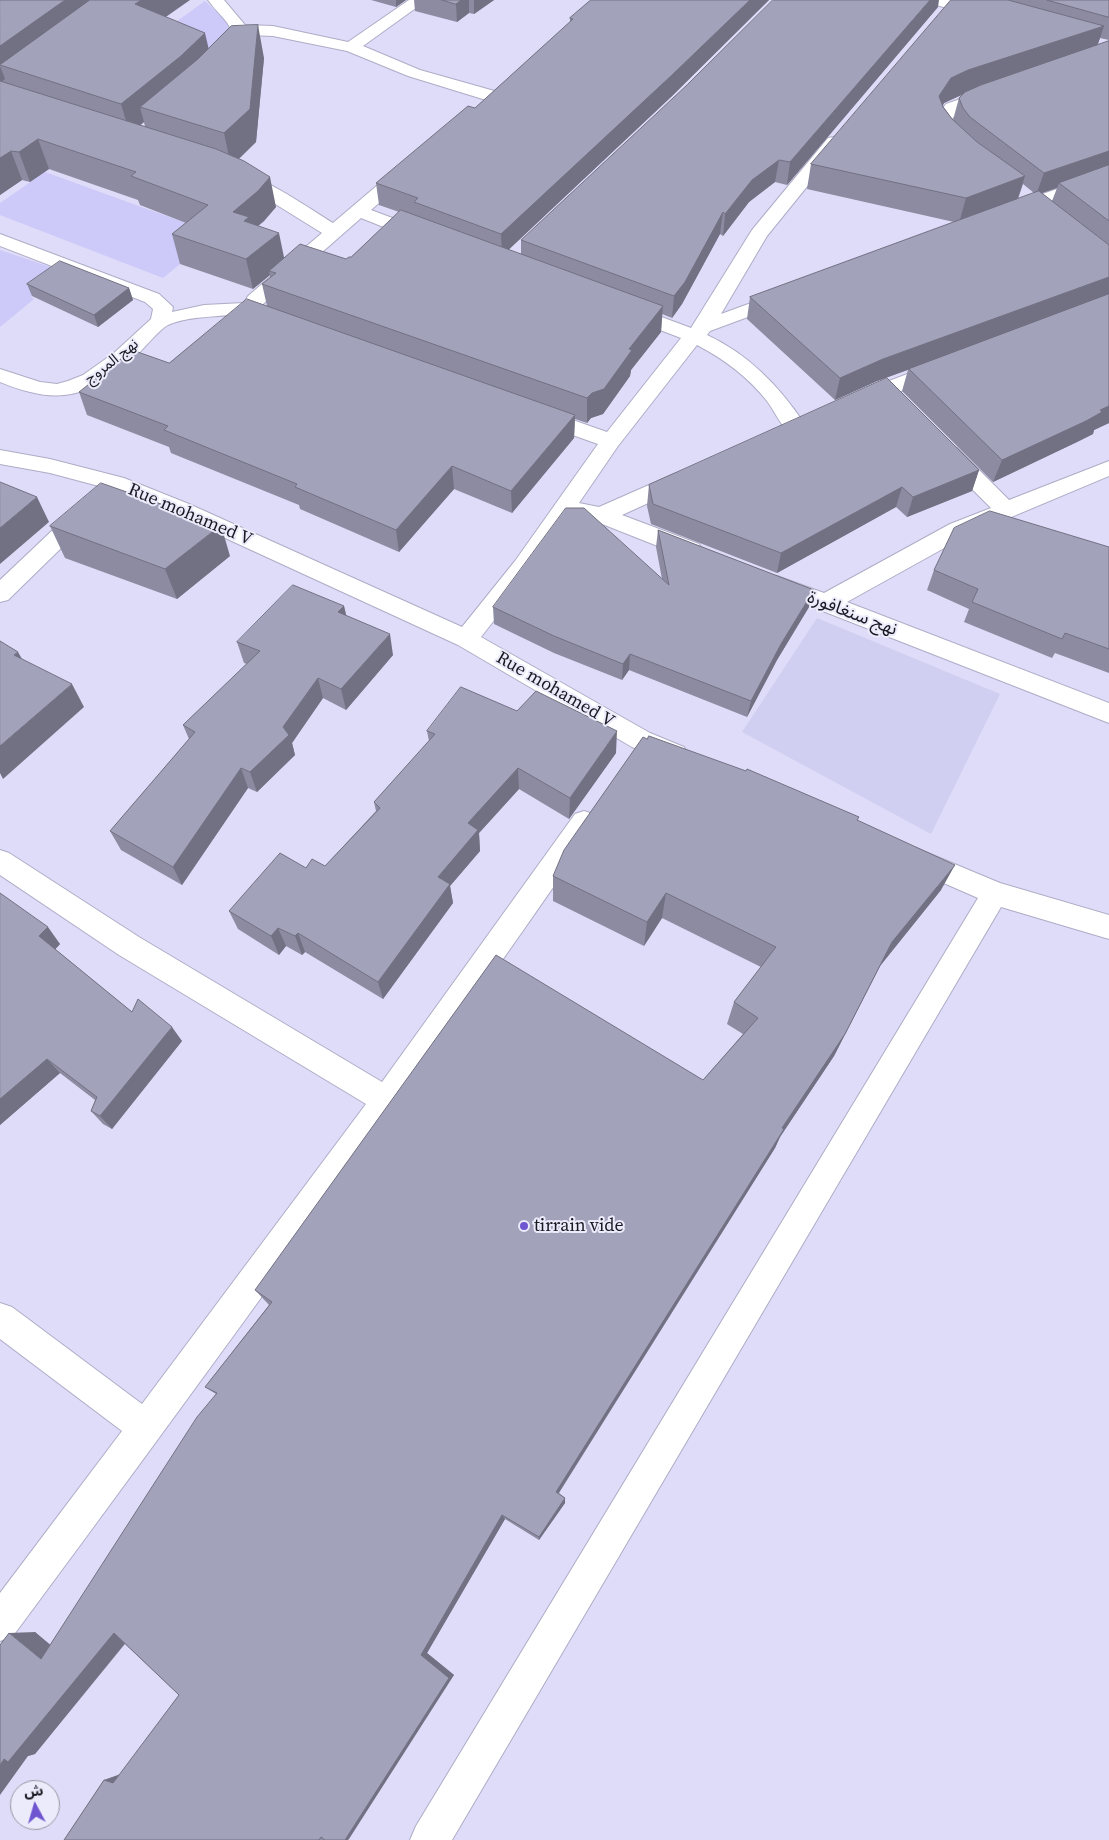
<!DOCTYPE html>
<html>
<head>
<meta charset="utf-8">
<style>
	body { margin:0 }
	#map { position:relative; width:1109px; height:1840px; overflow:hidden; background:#dedcf8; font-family:"Source Serif 4","Noto Sans Arabic",serif }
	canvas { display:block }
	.north { position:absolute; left:10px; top:1780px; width:50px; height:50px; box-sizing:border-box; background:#ecebfb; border:1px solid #9897a4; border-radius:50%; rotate:354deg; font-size:14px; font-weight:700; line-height:20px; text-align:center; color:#191821 }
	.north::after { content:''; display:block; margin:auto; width:18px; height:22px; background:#6f56d0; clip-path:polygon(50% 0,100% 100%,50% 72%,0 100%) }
</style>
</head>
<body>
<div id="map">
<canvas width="1109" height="1840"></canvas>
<div class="north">ش</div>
</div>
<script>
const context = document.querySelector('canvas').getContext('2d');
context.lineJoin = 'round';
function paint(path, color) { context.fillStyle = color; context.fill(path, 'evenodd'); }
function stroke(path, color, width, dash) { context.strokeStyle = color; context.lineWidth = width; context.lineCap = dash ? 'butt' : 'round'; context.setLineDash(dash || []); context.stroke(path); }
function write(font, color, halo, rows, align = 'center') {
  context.font = font + ' "Source Serif 4","Noto Sans Arabic",serif'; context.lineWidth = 4; context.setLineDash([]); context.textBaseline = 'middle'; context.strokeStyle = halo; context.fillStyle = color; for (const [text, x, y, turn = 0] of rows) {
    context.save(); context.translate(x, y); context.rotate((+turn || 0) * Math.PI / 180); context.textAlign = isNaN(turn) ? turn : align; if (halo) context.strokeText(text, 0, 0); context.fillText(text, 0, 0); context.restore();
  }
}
paint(new Path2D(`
	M817 618 1000 694 931 834 742 732Z`), '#d1cff1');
paint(new Path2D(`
	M205 1 237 32 200 64 123 60Z
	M45 172 216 234 163 278 0 215V203Z
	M0 250 65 272 31 296 34 299 0 327Z`), '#cdc9f9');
const minor = new Path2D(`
	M208 0H224L245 25 273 26 348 42 409 0H427L363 46 420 70 498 92 500 96 498 100H486L408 76 347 51 273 36 248 35 243 50 234 62H222L220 59C243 26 227 26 208 0Z
	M926 0H952L988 10 991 13 988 16 983 18 929 3Z
	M992 88 998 89 1000 93 998 97 958 112 951 120 955 132 966 144 963 148C947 152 937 134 934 120L946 104Z
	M834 137 840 138 843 142 767 236 721 314 784 291 791 293 794 297 791 301 710 331 707 335C749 355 778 385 804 423L808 428 804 433C800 434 794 436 789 433 782 427 773 409 767 401 748 377 724 359 697 345L618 446 579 503 599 507 674 474 682 472 690 474 693 479 690 484 622 515 699 544 702 550 699 556 691 558 683 556 597 522 570 517 531 573 481 637 650 733 684 747 688 754 684 761 675 764 632 747 458 645 173 514 110 489 50 473 0 464V450L50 459 124 478 189 504 462 627 515 561 598 444 533 421 530 416 533 411 540 409 547 411 607 432 681 338 618 314 615 310 618 306 625 304 632 306 691 328 752 230 828 138Z
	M406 165 412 166 415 170 412 174 371 210 430 232 432 236 430 240 423 242 416 240 361 218 263 304V308C271 314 282 315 288 323L285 327C273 330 256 324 247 314 226 316 187 316 168 325 159 330 146 346 138 354 90 397 61 407 0 382V369L40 382 57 384 68 381 83 375 114 353 151 319 153 309 145 302 0 246V234L159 294 173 307 172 312 204 305 244 303 248 296 322 233 251 189 235 182 232 178 235 174C254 169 314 212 333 223L400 166Z
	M1109 171V182L1020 214 1014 215 1008 214 1005 210 1008 206Z
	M939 362 946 363 949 368 946 373 866 405 859 407 852 405 849 400 852 395Z
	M949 446 957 448 1009 500 1109 461V476L966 536 847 602 1109 703V723L769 590 765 584 769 578 777 576 824 593 950 524 991 508 941 458 938 453 941 448Z
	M84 505 92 508 95 513 92 518 8 600 0 602V580L76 508Z
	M584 811 593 814 597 822 593 830C405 1102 210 1370 13 1636L0 1641V1593L122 1431 0 1339V1303L12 1307 142 1404 366 1104 119 955 0 875V850L9 853 139 937 382 1082 575 814Z
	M916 848 1000 883 1109 915V939L1001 907 452 1840H410L416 1826 978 898 907 867 903 859 907 851Z`);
stroke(minor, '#aeacc6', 2);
paint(minor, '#fff');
paint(new Path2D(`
	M0 0 166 17 209 49 264 58 256 142 239 159 276 207 264 221 258 226 284 258 346 259 351 257 399 212 379 205 376 183 475 108 570 22V18L591 0H769L671 97 508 250 521 255V240L938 7 787 185 775 182 749 202 723 236 720 234 682 304 672 318 662 314 661 332 631 370 630 376 603 414 591 418 587 423 575 419 574 438 512 513 454 489 399 552 300 509 299 505 171 453 169 447 87 415 79 392 169 363 267 306 262 284 270 278V275L253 289 180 264 172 234 186 223 140 205 138 200 49 169 30 182 22 180 0 195ZM144 122 145 127 140 125Z
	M371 0H406L396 7Z
	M414 0H494L474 14 469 13 457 22 415 11Z
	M951 0H1109V40L1100 38 1097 45 1109 41V423L1094 430 1093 434 1077 442 993 482 902 391 908 370 877 381 835 400 747 319 750 297 954 222 807 189 811 164ZM962 95 959 98 953 120 943 106 944 103ZM1023 184 1034 193 1018 199ZM1057 188 1052 201 1042 193Z
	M27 284 129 288 133 300 98 327 32 296Z
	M979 470 972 491 907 517 896 507 777 573 651 524 647 506 649 485Z
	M50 526 230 556 177 599 65 558Z
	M658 530 814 590 809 607 777 660 747 717 629 670 622 680 554 653 494 624 493 607 662 579 656 547Z
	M1109 547V673L1055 653 1052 658 964 622 969 609 927 590 934 570Z
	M344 606 346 616 393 655 346 710 323 698 292 743 295 755 257 792 248 788 182 885 121 850 110 831 189 739 183 725 247 664 244 663 237 642Z
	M427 731 616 753 569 819 519 789 479 833 480 851 450 886 453 903 383 999 305 952 302 955 286 946 279 955 238 929 229 911 306 868 325 866 376 811 374 802 429 741Z
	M647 739 859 817 857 820 941 890 880 966 834 1056 780 1137 775 1148 559 1493 565 1498V1503L539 1540 505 1519 427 1653 454 1675 324 1840H64L104 1780 120 1775 179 1695 125 1644 35 1754 28 1756 35 1632 50 1645 216 1394 205 1387 269 1305 255 1290 703 1080 743 1034 727 1024 734 1002 761 967 662 918 644 946 553 901V876Z
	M0 893 60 944 55 949 132 1012 182 1041 112 1129 103 1124 91 1111 95 1100 60 1073 0 1125Z`), '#8c8ba1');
paint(new Path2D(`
	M65 0H114L0 65V46Z
	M141 0H190L143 33 135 4Z
	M396 0H406L396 7Z
	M461 0H469V13L457 22 456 4Z
	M474 0H494L474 14Z
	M750 0H769L671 97 502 256 501 234Z
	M930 0H939L938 7 787 185 790 162Z
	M258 25 264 58 256 142 231 166 224 133Z
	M1104 26 1096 50 961 95 944 103 932 121 939 96 951 78 968 70Z
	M205 33 212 63 140 107 144 122 130 134 121 104Z
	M0 66 5 79 0 83Z
	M38 139 49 169 30 182 19 152Z
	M11 151 22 180 0 195V158Z
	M1109 151V170L1059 183 1057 188 1036 195 1044 173Z
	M779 160 775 182 749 202 723 236 725 214 752 180Z
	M1025 176 1017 201 959 223 966 198Z
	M270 177 276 207 264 221 252 231 233 212Z
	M723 212 720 234 682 304 672 318 674 296Z
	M279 233 285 262 269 271 270 275 253 289 246 259Z
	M1109 277V296L877 381 835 400 840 378 883 359Z
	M129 288 133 300 98 327 94 315Z
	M663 306 661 332 631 370 630 376 603 414 591 418 587 423V398L629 349Z
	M1109 406V423L1094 430 1093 434 1077 442 993 482 1002 460Z
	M575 415 574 438 512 513 511 491Z
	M452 466 454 489 399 552 396 530Z
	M979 470 972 491 907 517 913 497Z
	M902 487 896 507 777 573 781 553Z
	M37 497 49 522 0 564V528Z
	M221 525 230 556 177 599 165 569Z
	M814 590 809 607 777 660 747 717 751 701 781 644Z
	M344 606 349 627 338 612Z
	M390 634 393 655 346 710 341 689Z
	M18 652 31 675 14 655Z
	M630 654 629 670 622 680 623 664Z
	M318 678 323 698 292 743 295 755 257 792 250 772Z
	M72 684 84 707 3 779 0 773V746Z
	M617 731 616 753 569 819 570 798Z
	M241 768 248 788 182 885 173 867Z
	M518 768 519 789 479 833 480 851 450 886 453 903 383 999 378 982 438 877 468 823Z
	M955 865 941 890 880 966 834 1056 780 1137 775 1148 556 1497V1492L782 1128 892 942Z
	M666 893 662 918 644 946 647 922Z
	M48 927 60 944 52 953 39 936Z
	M278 928 286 946 279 955 271 936Z
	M298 933 305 952 302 955 295 936Z
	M172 1027 182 1041 112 1129 100 1116Z
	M47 1059 60 1073 0 1125V1099Z
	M565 1498V1503L539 1540V1537Z
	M502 1515 505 1519 427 1653 454 1675 349 1839 348 1840H345L421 1655Z
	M35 1632 65 1657 41 1659 9 1633Z
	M134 1632 35 1754 28 1756 0 1795V1765L4 1759 114 1633Z
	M126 1772 113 1783 104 1780Z`), '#727183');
const building = new Path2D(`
	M0 0H65L0 46Z
	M90 0H141L135 4 205 33 181 56 121 104 0 65Z
	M442 0H461L456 4Z
	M591 0H750L672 75 501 234 414 202 418 198 376 183 468 106 475 108 573 19 570 18Z
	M773 0H930L790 162 779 160 752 180 725 214 723 212 685 282 674 296 521 240 687 85Z
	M951 0H1008L1104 26 968 70 951 78 939 96 943 107 952 119 977 142 1025 176 966 198 811 164Z
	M1047 0H1109V17Z
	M258 25 250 109 224 133 140 107 198 59 231 26Z
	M1109 41V151L1044 173 970 117 963 108 959 98 965 92 981 85Z
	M0 81 216 149 244 161 270 177 258 191 233 212 249 217 244 221 279 233 246 259 172 234 208 205 131 176 136 172 38 139 19 152 11 151 0 158Z
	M1109 165V221L1059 183Z
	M1039 191 1109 245V277L883 359 840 378 750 297Z
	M401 210 663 306 629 349 632 350 604 389 592 393 587 398 262 284 276 273 269 271 300 244 346 259 349 257H351Z
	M60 261 129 288 94 315 27 284Z
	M1109 294V406L1100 410 1102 412 1086 421 1002 460 909 369Z
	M247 299 575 415 511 491 452 466 396 530 295 487 297 484 164 430 168 426 79 392 132 350 169 363Z
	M887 378 979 470 913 497 902 487 781 553 653 504 649 485Z
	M0 482 37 497 0 528Z
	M101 483 221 525 165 569 50 526Z
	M566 508H584L669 585 658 530 814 590 781 644 751 701 630 654 623 664 554 636 493 607Z
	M990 511 1109 547V649L1065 633 1062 639 972 602 978 589 934 570 954 528Z
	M293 585 344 606 338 612 390 634 341 689 318 678 283 727 289 735 250 772 241 768 173 867 110 831 195 732 183 725 260 651 237 642Z
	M0 641 18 652 14 655 72 684 0 746Z
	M461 687 517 711 536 691 617 731 570 798 518 768 468 823 478 830 438 877 450 884 378 982 298 933 295 936 278 928 271 936 229 911 280 853 306 868 312 859 325 866 380 808 374 802 435 734 427 731Z
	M649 736 746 771 747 769 859 817 857 820 955 865 892 942 845 1034 782 1128 784 1129 556 1492 565 1498 539 1537 502 1515 421 1655 449 1678 345 1840H325L321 1837 319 1840H64L104 1780 113 1783 179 1695 114 1633 8 1762 4 1759 0 1765V1645L9 1633 41 1659 197 1417 217 1393 205 1387 272 1302 255 1290 496 955 703 1080 758 1018 734 1002 776 947 666 893 647 922 553 876 564 850 643 737 647 739Z
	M0 893 48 927 39 936 132 1012 138 999 172 1027 100 1116 91 1111 97 1097 47 1059 0 1099Z`);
paint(building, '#a3a2bb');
stroke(building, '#727183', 1);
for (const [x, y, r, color] of [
	[524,1226,5,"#6f56d0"]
]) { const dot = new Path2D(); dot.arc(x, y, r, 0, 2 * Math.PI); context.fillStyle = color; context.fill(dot); stroke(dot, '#ecebfb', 2); }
write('15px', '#191821', '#ecebfb', [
	["نهج المروج",112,362,-38]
]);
write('18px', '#191821', '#ecebfb', [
	["Rue mohamed V",190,515,23],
	["نهج سنغافورة",852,614,21],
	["Rue mohamed V",555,690,30]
]);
write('18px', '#191821', '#ecebfb', [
	["tirrain vide",534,1226]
], 'left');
</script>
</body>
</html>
